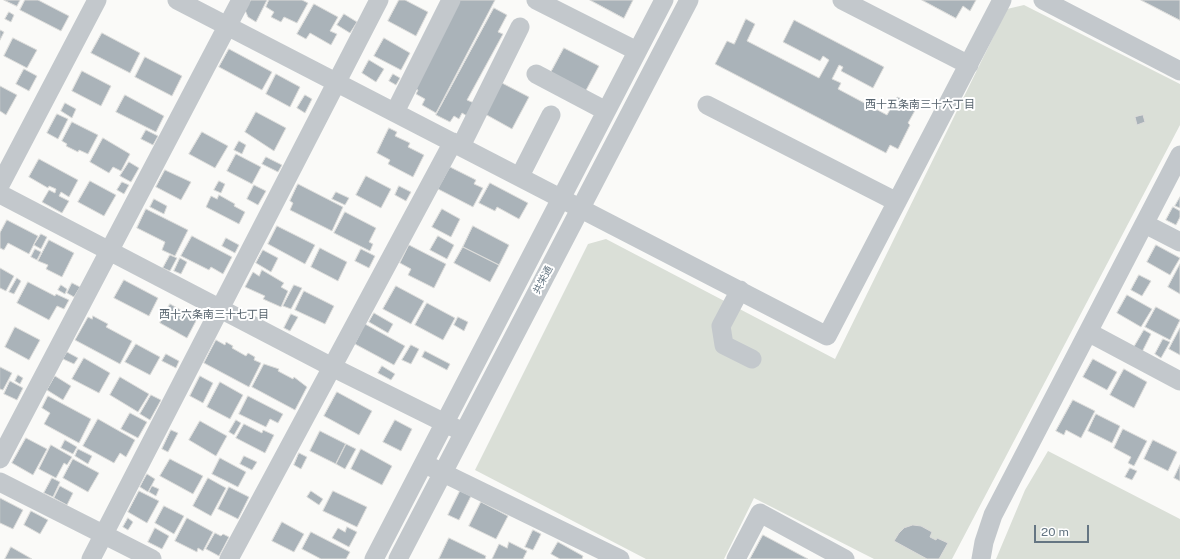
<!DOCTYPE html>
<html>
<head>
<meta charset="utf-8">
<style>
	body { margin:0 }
	#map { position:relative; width:1180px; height:559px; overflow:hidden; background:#fafaf8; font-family:"Public Sans",sans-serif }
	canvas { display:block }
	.scale { position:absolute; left:1034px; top:525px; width:55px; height:18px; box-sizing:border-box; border:2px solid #657683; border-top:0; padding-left:5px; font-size:12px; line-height:14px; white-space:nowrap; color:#657683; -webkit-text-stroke:3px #fff; paint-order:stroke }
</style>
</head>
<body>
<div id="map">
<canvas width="1180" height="559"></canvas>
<div class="scale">20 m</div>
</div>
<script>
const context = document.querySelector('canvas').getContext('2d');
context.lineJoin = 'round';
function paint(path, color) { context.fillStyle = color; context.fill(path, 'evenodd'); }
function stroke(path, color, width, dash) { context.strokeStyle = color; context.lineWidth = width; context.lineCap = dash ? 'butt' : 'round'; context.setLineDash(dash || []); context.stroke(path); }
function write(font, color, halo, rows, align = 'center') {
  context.font = font + ' "Public Sans","Noto Sans JP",sans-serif'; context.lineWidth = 4; context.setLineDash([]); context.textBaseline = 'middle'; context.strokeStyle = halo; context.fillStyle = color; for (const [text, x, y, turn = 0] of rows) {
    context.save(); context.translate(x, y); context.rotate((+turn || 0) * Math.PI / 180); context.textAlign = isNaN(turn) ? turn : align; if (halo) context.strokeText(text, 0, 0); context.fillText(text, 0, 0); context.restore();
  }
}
paint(new Path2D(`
	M1024 5 1180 84V125L952 559H874L754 498 724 559H646L475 470 588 244 606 239 835 359 1007 9Z
	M1048 451 1180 519V559H996L1025 490Z`), '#dadfd7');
const building = new Path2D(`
	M4 0H20L17 6Z
	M25 0H38L69 16 61 31 20 10Z
	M251 0H267L256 22 248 17 245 10Z
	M269 0H302L308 3 297 23 284 17 281 22 271 17 274 12 266 7Z
	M399 0H405L428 12 416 36 388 21Z
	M460 0H495L436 113 422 105 425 99 416 94 418 90 414 88Z
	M590 0H633L624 18Z
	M922 0H976L970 11 963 6 956 18Z
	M1141 0H1180V20Z
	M314 4 338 17 330 31 337 34 331 45 310 33 306 39 297 34Z
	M494 8 507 15 498 32 503 34 467 100 474 103 467 116 462 113 459 119 454 116 450 122 436 115Z
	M9 12 14 15 11 22 5 19Z
	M344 14 357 22 350 33 337 25Z
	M746 19 755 24 747 41 819 78 829 60 823 56 820 61 783 42 794 20 884 67 873 88 841 71 843 67 839 65 832 79 841 83 838 89 887 115 897 97 918 105 908 123 910 125 898 149 890 145 886 153 715 64 727 41 734 44Z
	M0 30 4 32 0 40Z
	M102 33 140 53 130 73 91 53Z
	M13 38 37 50 27 68 4 56Z
	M384 38 410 53 401 70 374 56Z
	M564 48 599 66 584 94 549 76Z
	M229 49 272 72 262 90 219 67Z
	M145 57 182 76 172 96 135 77Z
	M369 60 384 69 376 82 362 73Z
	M24 69 37 76 29 91 16 84Z
	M82 71 111 86 101 106 72 91Z
	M276 74 300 87 290 107 266 94Z
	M393 74 400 78 396 85 389 81Z
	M502 83 529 97 512 129 485 114Z
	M0 86 17 95 6 115 0 111Z
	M125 95 164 116 156 132 116 112Z
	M305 95 312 99 305 113 297 108Z
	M65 103 76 109 72 118 61 111Z
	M256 112 286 128 274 151 245 132Z
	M57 114 68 119 58 139 47 133Z
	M1143 115 1145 122 1137 125 1135 117Z
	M72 122 98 135 88 154 79 150 78 152 66 146 67 144 62 141Z
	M389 128 397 132 395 136 410 143 408 147 424 155 413 177 388 164 390 160 377 153Z
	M146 130 158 136 153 145 141 139Z
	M202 132 228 146 215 168 189 154Z
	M103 138 130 154 121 171 113 167 109 173 90 162Z
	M239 141 246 145 242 154 234 150Z
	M236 154 261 167 252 184 227 171Z
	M266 157 282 165 278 172 262 164Z
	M39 159 78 180 69 197 61 192 59 196 69 201 62 213 42 202 49 190 55 193 56 189 49 186 48 188 29 177Z
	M129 162 139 168 131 182 120 176Z
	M450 167 476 180 474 184 483 188 473 207 438 189Z
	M165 170 191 182 181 200 156 187Z
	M366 176 391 189 381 208 356 195Z
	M90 181 116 195 104 216 78 202Z
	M219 181 225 184 221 193 214 190Z
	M122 182 129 185 124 194 117 190Z
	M490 183 528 203 519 219 497 207 495 211 479 203Z
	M298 184 343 207 332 231 290 210 293 203 290 201Z
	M254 185 266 191 258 205 247 199Z
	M399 186 411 192 406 201 395 195Z
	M336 192 349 198 345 205 332 199Z
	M219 195 235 204 234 206 245 212 239 224 206 207 211 196 217 199Z
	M1180 197V208L1175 206Z
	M154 199 167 206 164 214 150 207Z
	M1173 207 1180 211V217L1176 225 1166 220Z
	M146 209 188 230 175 256 162 250 165 242 137 228Z
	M442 209 460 219 451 237 432 227Z
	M345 212 376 228 369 242 373 244 370 251 334 233Z
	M7 220 38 236 29 254 8 243 4 250 0 248V233Z
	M277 226 315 245 305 264 268 244Z
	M473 226 509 245 499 265 463 247Z
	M41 234 47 237 41 249 34 245Z
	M192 236 232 257 223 274 211 267 209 270 181 256Z
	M438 236 454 245 447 259 430 250Z
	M226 238 239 245 235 253 222 246Z
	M49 240 74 253 62 277 46 269 48 265 38 261Z
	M409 245 446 264 434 288 408 275 411 269 400 263Z
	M1156 245 1180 258 1170 275 1147 262Z
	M463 247 499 265 490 282 454 263Z
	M320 248 347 262 338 281 311 267Z
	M35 249 41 252 37 260 31 257Z
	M361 249 375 256 369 268 355 261Z
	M263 250 278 258 271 272 256 263Z
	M170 255 177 258 170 271 163 268Z
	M180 258 187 262 181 274 174 271Z
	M1180 264V294L1168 287Z
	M0 268 14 276 6 291 0 288Z
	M262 270 284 283 281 287 288 291 281 307 263 299 265 296 245 287 253 272 259 276Z
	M1139 275 1151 281 1142 296 1131 290Z
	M17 278 21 281 14 294 9 292Z
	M124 280 158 298 149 316 114 298Z
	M28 282 55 296 56 294 69 300 64 309 57 306 49 320 17 303Z
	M72 283 80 287 74 297 67 293Z
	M61 285 67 289 65 294 58 290Z
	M294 285 302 288 291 309 283 306Z
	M396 286 424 301 411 324 383 309Z
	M304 291 334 306 325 324 295 310Z
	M1127 295 1152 309 1141 327 1117 313Z
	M427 303 455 318 443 340 415 325Z
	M170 304 197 319 187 338 160 323Z
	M1156 307 1180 320 1170 340 1145 327Z
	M374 313 393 324 388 333 369 322Z
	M291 314 298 317 290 331 284 328Z
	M93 316 108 324 106 327 132 341 120 364 75 340 88 317 92 319Z
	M458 317 468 322 464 331 454 325Z
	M365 324 405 346 394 365 355 344Z
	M15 327 40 340 29 360 5 347Z
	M1180 328V355L1169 349Z
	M1144 330 1151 334 1142 352 1134 347Z
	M1163 339 1170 342 1161 358 1155 354Z
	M216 340 225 345 226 342 233 346 232 348 246 356 248 353 255 357 254 360 261 363 249 387 204 363Z
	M136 344 160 357 150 375 125 362Z
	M411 345 419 349 411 364 402 360Z
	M425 351 450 364 447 370 422 357Z
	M67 352 78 358 74 364 63 359Z
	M166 354 179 361 176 368 162 361Z
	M84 358 110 373 99 393 72 379Z
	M1093 359 1117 372 1107 390 1083 377Z
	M264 364 279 369 278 371 293 379 294 377 307 387 295 410 252 387Z
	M382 366 395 374 391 380 378 373Z
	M0 367 12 373 3 390 0 389Z
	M1124 369 1147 382 1134 408 1110 395Z
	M18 375 23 378 20 384 15 381Z
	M55 376 71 386 63 400 47 390Z
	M200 376 213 383 203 403 190 396Z
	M120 377 149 394 138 412 110 395Z
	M10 381 23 388 17 400 4 394Z
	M220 382 243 395 230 419 207 407Z
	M337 392 372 411 359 435 324 416Z
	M151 395 161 400 150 420 140 414Z
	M48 396 91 419 79 443 44 424 50 413 42 408Z
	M248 396 283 414 278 423 270 419 266 427 239 414Z
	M1073 400 1095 411 1081 438 1066 430 1064 435 1056 431Z
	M130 413 147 422 138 438 121 429Z
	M1096 414 1120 426 1112 443 1088 431Z
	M98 419 135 440 126 457 120 453 114 463 83 446Z
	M236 420 241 423 234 435 229 432Z
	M395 420 412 429 401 451 383 442Z
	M200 421 227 436 216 456 189 440Z
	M244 424 262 433 263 430 274 435 265 453 236 438Z
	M1123 429 1147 441 1134 466 1128 463 1131 457 1114 448Z
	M171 430 178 433 168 452 162 449Z
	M320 431 346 444 336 464 310 451Z
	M26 438 47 449 33 475 12 463Z
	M65 440 77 447 73 454 61 448Z
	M1153 440 1177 452 1168 471 1144 459Z
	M346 444 356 449 345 469 336 464Z
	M51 445 72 457 67 465 64 463 56 478 39 469Z
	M78 449 92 456 88 464 75 456Z
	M361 449 392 466 382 485 351 469Z
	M299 453 307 457 301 469 294 465Z
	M244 456 257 462 252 470 240 464Z
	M220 458 246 472 238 487 212 474Z
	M73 459 99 473 88 492 63 478Z
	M170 459 203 476 193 494 160 476Z
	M1180 465V481L1174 478Z
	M1130 468 1137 471 1132 480 1125 477Z
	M147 474 155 479 148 492 140 487Z
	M52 478 60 482 53 497 44 493Z
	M208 478 226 488 211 516 193 506Z
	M60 486 73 493 67 505 54 498Z
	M152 486 159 489 156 496 149 492Z
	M229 487 249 497 238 519 218 509Z
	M139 491 159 501 147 523 128 512Z
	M311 491 323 499 319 505 307 497Z
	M333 491 367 507 357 527 323 511Z
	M460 491 471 496 459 520 448 515Z
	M0 498 23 510 13 529 0 523Z
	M481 502 508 516 496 539 469 526Z
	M164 506 184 516 174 534 155 523Z
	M31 511 48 520 40 534 24 525Z
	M128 518 133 522 128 530 123 527Z
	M187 518 213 532 203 551 198 548 197 552 175 541Z
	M282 522 304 534 294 552 272 541Z
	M913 525 921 526 932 532 930 537 936 540 937 538 948 543 939 559H927L894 541 899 533 904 528Z
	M347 527 357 532 349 547 332 538 338 528 345 532Z
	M155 528 169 536 162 549 148 542Z
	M533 530 541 534 533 550 525 547Z
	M311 532 350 552 346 559H321L302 549Z
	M215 533 221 536 223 534 229 537 219 556 206 549Z
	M763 535 808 559H750Z
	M449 538 486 556 485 559H439Z
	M509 542 527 551 523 559H492L499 544 507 548Z
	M558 542 583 556 582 559H560L551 554Z
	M11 547 32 559H5Z`);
paint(building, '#aab3b9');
stroke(building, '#dcdcda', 1);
stroke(new Path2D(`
	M177 0 827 336 1002 0
	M536 0 637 51
	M842 0 969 65
	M1043 0 1180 71
	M536 74 606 111
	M707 105 897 202
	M395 112 451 0
	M461 146 520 27
	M520 176 551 115
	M0 185 97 0
	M0 194 332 367 457 429
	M1145 224 1180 242
	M740 290 721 326 724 345 752 359
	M1088 332 1180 381
	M0 459 241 0
	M431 467 620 559
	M0 482 152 559
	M91 559 379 0
	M229 559 453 142
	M374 559 664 0
	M398 559 689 0
	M736 559 760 513 845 559
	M981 559 984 542 993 515 1180 155`), '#c3c8cc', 19);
write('10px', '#657683', '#fff', [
	["共栄通",543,280,-62]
]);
write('11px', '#57646e', '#fff', [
	["西十五条南三十六丁目",920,105],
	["西十六条南三十七丁目",214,315]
]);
</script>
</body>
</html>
